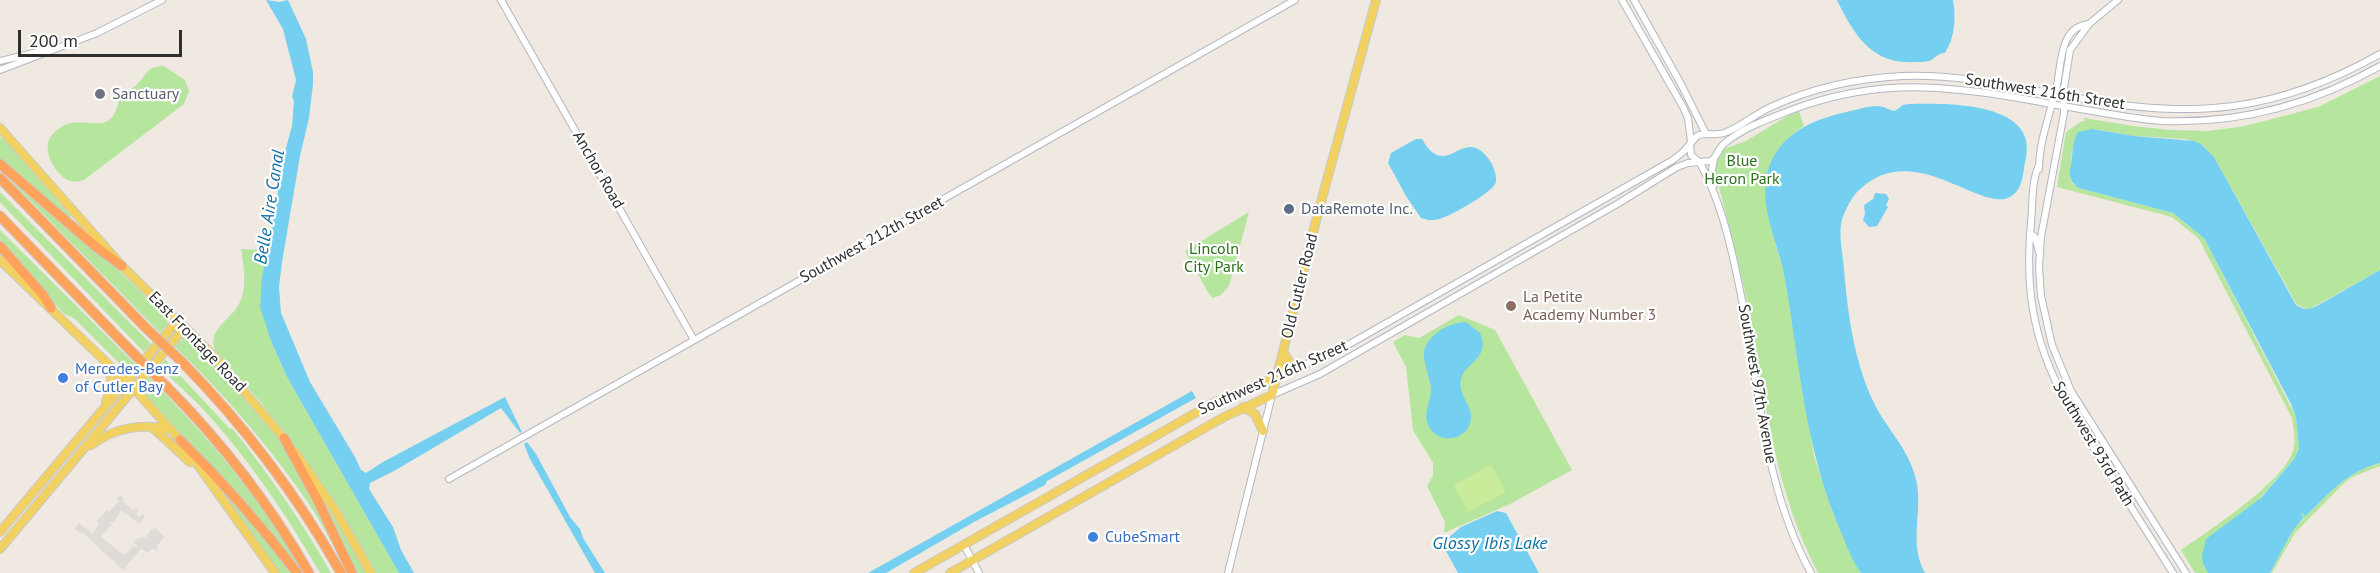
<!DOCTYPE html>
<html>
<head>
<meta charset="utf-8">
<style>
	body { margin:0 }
	#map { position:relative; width:2380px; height:573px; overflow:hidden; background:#efe9e1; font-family:"PT Sans",sans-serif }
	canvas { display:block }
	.scale { position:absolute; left:18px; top:30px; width:164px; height:27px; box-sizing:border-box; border:3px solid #2e2e2e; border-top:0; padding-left:8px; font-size:18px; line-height:21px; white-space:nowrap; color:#2e2e2e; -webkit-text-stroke:4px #fff; paint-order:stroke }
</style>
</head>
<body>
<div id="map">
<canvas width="2380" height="573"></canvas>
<div class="scale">200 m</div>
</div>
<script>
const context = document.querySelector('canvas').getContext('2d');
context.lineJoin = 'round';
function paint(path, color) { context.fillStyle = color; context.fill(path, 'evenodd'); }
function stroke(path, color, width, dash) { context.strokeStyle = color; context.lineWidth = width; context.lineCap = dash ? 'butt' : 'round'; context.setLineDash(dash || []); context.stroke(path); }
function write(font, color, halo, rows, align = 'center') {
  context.font = font + ' "PT Sans",sans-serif'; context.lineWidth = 4.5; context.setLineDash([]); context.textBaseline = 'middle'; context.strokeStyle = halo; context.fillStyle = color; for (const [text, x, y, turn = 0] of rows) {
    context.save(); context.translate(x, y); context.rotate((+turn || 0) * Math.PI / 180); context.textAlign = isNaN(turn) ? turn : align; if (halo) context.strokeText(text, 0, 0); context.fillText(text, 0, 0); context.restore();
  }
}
paint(new Path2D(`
	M164 66 185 80 189 91 184 104 84 180C78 181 72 183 66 179 53 171 41 148 52 135 56 130 65 123 72 123 93 120 113 134 119 99 123 94 129 92 134 87 147 77 143 67 164 66Z
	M2380 76V270L2308 310 2297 305 2214 157 2201 144 2185 139 2134 136 2092 129 2072 150 2070 177 2072 183 2079 188 2173 213 2204 238 2296 417 2299 449 2294 459 2203 564 2208 573H2195L2181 550C2207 532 2290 478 2294 447 2296 438 2293 427 2292 418L2199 239 2172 217 2057 187 2066 132 2082 121H2085L2084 118 2133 126 2170 130 2208 131 2245 126 2318 107Z
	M1799 111 1804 126 1794 133 1776 154 1775 242 1785 276 1814 456 1832 511 1861 573H1818C1777 494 1766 409 1751 322 1742 272 1728 224 1716 175L1715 166 1724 149 1746 141 1789 115Z
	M0 137 8 142 71 216 68 219 0 159Z
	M7 174 105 257 168 318 167 321 169 323 160 333 5 175Z
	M0 192 151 344 144 352 0 202Z
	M1249 212 1229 286 1221 295 1213 298 1209 294 1185 251Z
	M0 230 135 364 128 372 75 319 63 313 0 242Z
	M241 249 267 250 260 304 271 341 287 377 399 573H375L310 468 263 405 215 350C207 328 232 320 240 302 247 287 244 266 241 249Z
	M1459 315 1495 330 1572 470 1510 504 1444 533 1445 522 1427 486 1433 476V463L1413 430 1406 367 1393 342 1405 335 1419 338Z
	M185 335C224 373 264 415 293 461 315 496 331 535 349 573L345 569 346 567C333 546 320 520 307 501 268 445 224 394 175 347Z
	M165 359 230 429 232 428C269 474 302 522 331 573H320C286 514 248 458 202 408 188 394 173 380 159 367Z
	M149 378C206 434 260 498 300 567L297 569 139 390Z
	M2380 463V466L2352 477 2341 486 2295 533 2272 573H2270L2292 532 2303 519 2300 515 2302 513 2306 516C2329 493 2348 471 2380 463Z
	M203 466 219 482 293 573H278Z
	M308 476 368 573H355Z`), '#b6e59e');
paint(new Path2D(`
	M1491 465 1506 492 1468 512 1454 485Z`), '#c9ec9a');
paint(new Path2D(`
	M120 495 124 498 122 501 133 510 135 508 138 511 135 514 140 517 142 514 145 517 139 524 122 511 120 512 114 522 109 521 112 524 101 537 124 555 131 549 132 545 136 548 137 545 134 543 138 538 146 537 150 530 155 528 165 537 157 546 158 552 153 548 148 553 141 549 123 570 84 534 74 529 79 523 93 534 99 523 97 521 107 510 109 512 119 501 117 499Z`), '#dfdcd8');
paint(new Path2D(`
	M266 0 280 2 287 0 289 2 306 39 313 72V84L309 118 300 156 282 262 279 287 281 313 310 382 355 457 361 470 366 473 383 462 505 397 522 432 520 433 501 408 394 471 370 483 369 489 393 527 401 550 414 573H399L287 377 271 341 260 307 262 277 277 201 280 170 292 126 294 101 292 97 296 80 283 29Z
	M1837 0H1953C1956 17 1955 38 1945 53 1937 53 1935 59 1929 61 1925 62 1919 62 1915 62 1872 65 1854 35 1837 0Z
	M1909 104C1944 103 2038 101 2026 158 2023 169 2024 183 2016 192 1989 225 1916 132 1857 192 1850 200 1843 214 1841 224 1839 239 1843 255 1844 270 1848 315 1854 360 1873 401 1885 427 1908 448 1915 476 1925 508 1907 542 1925 573H1861C1852 561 1847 546 1841 532 1805 450 1800 366 1785 279 1779 244 1756 203 1769 167 1782 131 1817 118 1851 111 1859 109 1869 106 1878 106 1884 106 1888 110 1895 111L1903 105Z
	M2092 129 2134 136 2194 141 2201 144 2214 157 2296 305C2304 310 2308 310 2317 306L2380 270V463C2348 471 2329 493 2306 516L2301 513 2303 518 2292 532 2270 573H2208L2203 564 2202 556 2206 539 2261 498 2294 459 2299 449 2296 417 2291 404 2204 238 2173 213 2079 188C2065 178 2071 171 2072 157 2073 147 2073 141 2078 132Z
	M1416 139H1422C1448 185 1464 118 1492 164 1494 168 1497 177 1496 182 1494 192 1449 217 1439 219 1432 221 1427 220 1421 218L1406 196 1388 163 1391 153Z
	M1875 193 1886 194 1889 199 1886 205 1888 207 1877 226 1869 227 1863 220 1865 214 1864 205 1873 199Z
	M1466 322 1480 333C1493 362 1457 362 1461 388 1462 398 1472 407 1471 418 1469 441 1438 446 1428 425 1423 413 1431 401 1431 389 1430 378 1425 368 1424 357 1422 337 1449 322 1466 322Z
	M1192 391 1196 398 1047 481 1045 485 974 522 886 573H868Z
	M527 442 536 454 570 517 580 529 583 538 605 573H595L530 459 524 444Z
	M1497 511 1506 513 1539 573H1458L1446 551 1447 539 1461 527Z`), '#75cff0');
const minor = new Path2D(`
	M501 0 694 340
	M1622 0 1683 107 1688 118 1691 142
	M1634 0 1681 84 1706 134
	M2118 0 2089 24 2070 50 2064 88V113L2041 237 2039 267 2041 296 2052 345 2071 391 2186 573
	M0 61 54 48
	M0 70 97 33 162 0
	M1690 144 1691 155 1699 162
	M1714 159 1712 170 1714 185
	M1700 163C1719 198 1729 237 1737 276 1759 376 1761 482 1811 573
	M2039 165C2031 183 2033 203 2031 223 2021 329 2051 383 2107 469 2129 504 2151 538 2173 573
	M2039 169C2039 140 2051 112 2057 85 2060 70 2060 53 2067 39 2072 29 2079 25 2089 24
	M2030 233 2035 237 2039 252
	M1278 376 1339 350 1673 160 1683 152 1697 136C1705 132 1715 136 1724 133 1741 127 1755 114 1771 107 1812 88 1859 78 1903 76 1962 74 2020 88 2078 98 2193 120 2277 112 2380 54
	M449 479 1295 0
	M964 545 979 573
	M1228 573 1272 395 1320 374 1619 203 1677 167 1688 163 1711 161C1718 156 1718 148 1725 143 1744 127 1771 118 1794 109 1900 70 1979 92 2086 110 2111 114 2136 119 2162 121 2240 124 2313 104 2380 66`);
const major = new Path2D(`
	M0 128 122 266 212 354 287 442
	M0 260 137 392 180 440 275 573
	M1283 352 1291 364 1300 368
	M106 366C114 378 112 388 106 401
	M1243 407 1255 414 1263 431
	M153 428 190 462
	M91 445C116 427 140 424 169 429
	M295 452 335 510 371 573
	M0 532 178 320
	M0 549 185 327
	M914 573 1215 402 1278 376
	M950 573 1224 417 1272 395 1318 213 1376 0`);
const highway = new Path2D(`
	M0 164 95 246 122 266
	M0 178 146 328
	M0 216 128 348
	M0 246 43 295 51 308
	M182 362C245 426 297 495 341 573
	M164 384C221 441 269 503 309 573
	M284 438 317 499 352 573
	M180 440C223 482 261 525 297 573`);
stroke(minor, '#b4b7c1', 8);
stroke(major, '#c9c9c9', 10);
stroke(highway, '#c9c9c9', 11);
stroke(minor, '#fff', 6);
stroke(major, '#f2d163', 8);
stroke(highway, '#ffa35c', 9);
const highwayBridge = new Path2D(`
	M146 328 182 362
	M128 348 164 384`);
stroke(highwayBridge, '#c9c9c9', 11, []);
stroke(highwayBridge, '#ffa35c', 9);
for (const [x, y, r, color] of [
	[100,94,6,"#6b7280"],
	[1289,209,6,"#5c6f8a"],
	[1511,306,6,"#8d6e63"],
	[63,378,6,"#3f7fe0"],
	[1093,537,6,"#3f7fe0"]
]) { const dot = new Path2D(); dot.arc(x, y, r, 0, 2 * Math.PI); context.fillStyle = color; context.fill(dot); stroke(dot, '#fff', 2); }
write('16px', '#2e2e2e', '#fff', [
	["Southwest 216th Street",2045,92,9],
	["Anchor Road",598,170,60],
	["Southwest 212th Street",872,240,-29],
	["Old Cutler Road",1300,286,-76],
	["East Frontage Road",197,342,46],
	["Southwest 216th Street",1273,378,-24],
	["Southwest 97th Avenue",1757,384,80],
	["Southwest 93rd Path",2093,444,59]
]);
write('16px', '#5b616d', '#fff', [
	["Sanctuary",112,94]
], 'left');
write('16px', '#2c6e1b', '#fff', [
	["Blue",1742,161],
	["Heron Park",1742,179],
	["Lincoln",1214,249],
	["City Park",1214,267]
]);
write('16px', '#4e5e75', '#fff', [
	["DataRemote Inc.",1301,209]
], 'left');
write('16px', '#785e54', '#fff', [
	["La Petite",1523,297],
	["Academy Number 3",1523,315]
], 'left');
write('16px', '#366cbe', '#fff', [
	["Mercedes-Benz",75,369],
	["of Cutler Bay",75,387],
	["CubeSmart",1105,537]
], 'left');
write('italic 18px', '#0d6fa3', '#fff', [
	["Belle Aire Canal",270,207,-81],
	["Glossy Ibis Lake",1490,544]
]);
</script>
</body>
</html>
